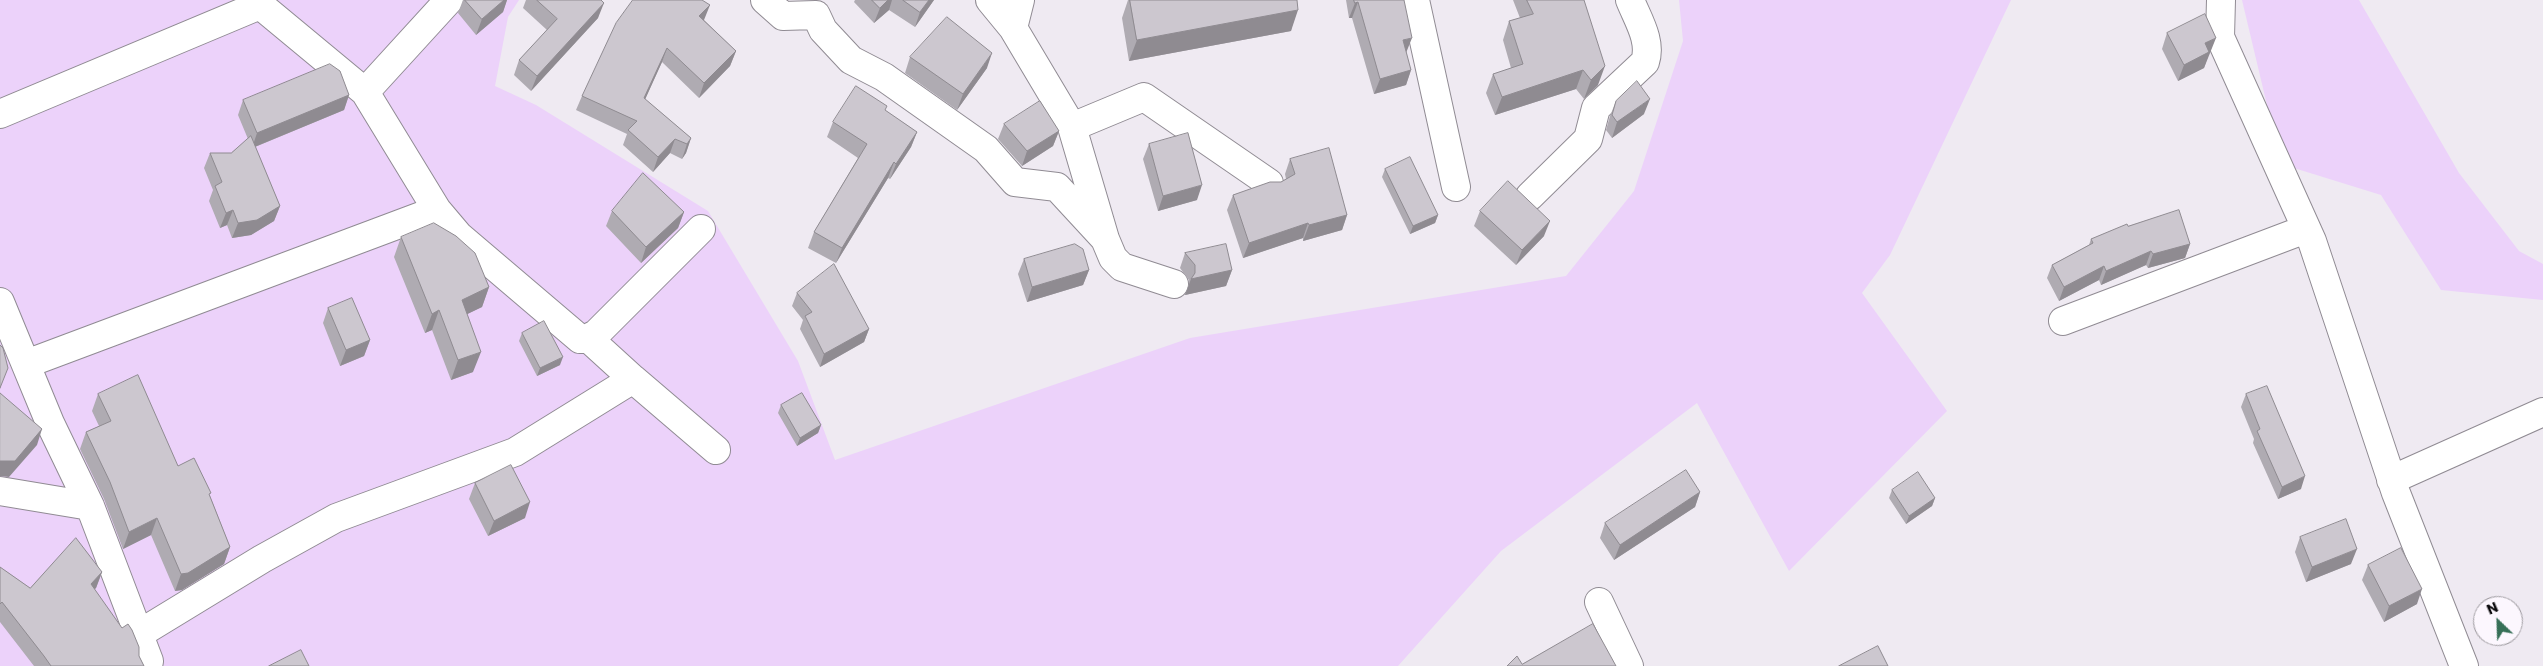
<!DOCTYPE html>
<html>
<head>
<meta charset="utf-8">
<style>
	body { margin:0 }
	#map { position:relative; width:2543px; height:666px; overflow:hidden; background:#efeaf2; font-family:Poppins,sans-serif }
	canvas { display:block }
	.north { position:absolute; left:2473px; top:596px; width:50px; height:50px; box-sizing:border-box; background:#fcf7fe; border:1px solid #9c999e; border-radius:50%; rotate:336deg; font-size:14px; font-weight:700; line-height:20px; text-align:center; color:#0c0b0d }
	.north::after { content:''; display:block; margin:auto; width:18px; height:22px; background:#366f57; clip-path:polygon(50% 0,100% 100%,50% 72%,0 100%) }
</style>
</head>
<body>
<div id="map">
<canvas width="2543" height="666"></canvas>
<div class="north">N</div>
</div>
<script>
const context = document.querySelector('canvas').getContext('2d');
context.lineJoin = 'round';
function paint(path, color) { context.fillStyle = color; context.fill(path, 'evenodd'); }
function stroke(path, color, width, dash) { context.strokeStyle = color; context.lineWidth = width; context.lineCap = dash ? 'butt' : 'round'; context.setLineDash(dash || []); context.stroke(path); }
paint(new Path2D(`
	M0 0H519L508 17 495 86 536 105 708 211 798 361 835 460 1190 338 1566 276 1634 191 1683 41 1679 0H2011L1890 255 1862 293 1947 411 1789 571 1697 403 1501 551 1398 666H0Z
	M2242 0H2359L2459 173 2519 251 2543 264V300L2441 290 2381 195 2281 164Z`), '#ecd2fa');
const street = new Path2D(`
	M254 0 365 92 437 210 459 236 580 339 588 338 596 334 701 229
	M765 0 783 16 816 15 823 30 851 60 884 77 986 149 1015 182 1057 187 1105 239
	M990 0 1013 28 1072 127 1105 239 1113 258 1122 267 1174 284
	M1415 0 1456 187
	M2221 0 2220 37 2312 241 2396 493 2464 666
	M1013 28 1020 0
	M365 92 449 0
	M0 114 260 5
	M1072 127 1144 97 1269 183
	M1530 196 1588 139 1596 108 1645 62C1652 41 1638 20 1630 0
	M0 302 50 423 90 506 149 661 148 666
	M2063 321 2306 229
	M588 338 633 379
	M26 364 437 210
	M2391 480 2543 412
	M0 491 90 506
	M1599 602 1629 666
	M139 634 262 559 336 518 515 452 633 379 716 450`);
stroke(street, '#908b93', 30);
stroke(street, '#fff', 28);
paint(new Path2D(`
	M463 0H507L503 12 476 35 458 13Z
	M526 0H601L598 18 531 91 514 75 519 60 547 30 523 8Z
	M855 0H934L915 27 889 10 874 23 854 2Z
	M1128 0H1297L1291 31 1129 61 1122 18Z
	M1346 0H1404L1406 53 1411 70 1406 85 1374 94 1352 18H1349Z
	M1513 0H1584L1598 85 1584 99 1576 89 1495 115 1486 93 1493 74 1511 68 1503 40 1509 21 1520 18Z
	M704 20 736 51 730 66 699 98 662 62 645 99 691 138 686 153 682 159 670 153 653 172 623 145 627 134 576 110 582 96Z
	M2167 33 2210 53H2209L2204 68 2178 81 2162 49Z
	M910 57 987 68 957 110 905 73Z
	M349 95 344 110 255 147 280 206 274 221 251 235 232 238 227 225 220 228 209 201 213 190 204 168 210 153H231L248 139 238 115 243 100Z
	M1616 101 1644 114 1612 138 1606 130 1610 116Z
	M886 111 917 132 911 147 890 179 888 178 836 263 808 248 814 232 858 158 827 137 833 122Z
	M1004 124 1059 131 1053 146 1022 166 998 139Z
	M1149 144 1197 200 1158 211 1143 159Z
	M1290 159 1347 215 1342 230 1303 241V238L1243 258 1227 210 1233 195 1281 182 1286 179 1285 174Z
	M1385 169 1438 215 1435 223 1410 234 1382 177Z
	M612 211 684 212 678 228 641 263 606 226Z
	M1480 211 1544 236 1516 265 1474 226Z
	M2128 226 2190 244 2185 258 2148 268 2146 265 2101 285 2099 280 2059 301 2047 278 2052 265 2089 245 2091 239Z
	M401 237 489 287 482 307 467 314 473 372 451 380 432 330 425 333 394 257Z
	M1185 253 1232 270 1226 286 1185 295 1189 284V280L1180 268Z
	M1024 259 1089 270 1083 285 1027 302 1018 274Z
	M797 293 869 329 864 342 820 367 800 329 803 320 792 306Z
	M328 308 370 340 364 356 340 366 323 323Z
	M522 333 560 365 537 376 519 341Z
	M98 394 178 466 210 496 230 547 224 564 182 590 175 591 151 535 123 549 104 499 80 449 86 432 99 426 92 411Z
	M2246 394 2301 489 2278 499 2253 443 2254 439 2241 407Z
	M781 405 821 425 818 433 797 446 778 413Z
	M475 483 525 518 488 536 469 499Z
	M1892 490 1935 498 1932 506 1906 524 1889 498Z
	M1700 492 1695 507 1614 560 1600 538 1605 523Z
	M2300 537 2351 564 2306 582 2295 552Z
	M2368 565 2417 604 2384 622 2362 580Z
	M0 567 30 588 102 572 96 588 94 589 139 656 144 666H34L0 622Z`), '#afabb2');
paint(new Path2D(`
	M504 0H507L503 12 476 35 482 19Z
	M888 0H892L889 10 874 23 880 8Z
	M929 0H934L915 27 920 12Z
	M1358 2 1352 18H1349L1355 3Z
	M604 3 598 18 531 91 537 76Z
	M710 5 704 20 694 31 699 16Z
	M1298 10 1291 31 1129 61 1137 40Z
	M1412 38 1406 53 1403 40Z
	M2216 38 2204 68 2178 81 2184 65 2205 43Z
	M667 48 662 62 639 113 644 98Z
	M736 51 730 66 699 98 704 83Z
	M992 53 987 68 957 110 963 94Z
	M1605 66 1598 85 1584 99 1591 80Z
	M1411 70 1406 85 1374 94 1380 79Z
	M1583 70 1576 89 1495 115 1502 97Z
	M349 95 344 110 252 148 257 133Z
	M1650 99 1644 114 1612 138 1617 122Z
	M1059 131 1053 146 1022 166 1027 151Z
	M917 132 911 147 890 179 896 164Z
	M691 138 686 153 682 159 687 144Z
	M675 139 670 153 653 172 658 157Z
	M894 162 888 178 836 263 842 248Z
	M1202 185 1197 200 1158 211 1163 196Z
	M280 206 274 221 251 235 232 238 238 223Z
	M233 210 227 225 220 228 226 213Z
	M684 212 678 228 641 263 646 247Z
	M1347 215 1342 230 1303 241 1309 225Z
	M1438 215 1435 223 1410 234 1413 226Z
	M1550 221 1544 236 1516 265 1522 250Z
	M1308 223 1303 238 1243 258 1249 243Z
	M2190 244 2185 258 2148 268 2153 254Z
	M2151 251 2146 265 2101 285 2106 271Z
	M2104 266 2099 280 2059 301 2064 287Z
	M1089 270 1083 285 1027 302 1032 287Z
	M1232 270 1226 286 1185 295 1191 279Z
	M489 287 482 307 455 320 462 300Z
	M439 310 432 330 425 333 432 314Z
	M869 329 864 342 820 367 824 354Z
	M370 340 364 356 340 366 346 350Z
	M481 352 473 372 451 380 458 360Z
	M563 357 560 365 537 376 540 368Z
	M821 425 818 433 797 446 800 438Z
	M42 429 37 445 9 477 0 476V461Z
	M2305 476 2301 489 2278 499 2282 487Z
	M1700 492 1695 507 1614 560 1620 545Z
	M1935 498 1932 506 1906 524 1909 516Z
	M530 502 525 518 488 536 494 521Z
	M157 518 151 535 123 549 129 532Z
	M230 547 224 564 182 590 175 591 181 574Z
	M2357 549 2351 564 2306 582 2312 567Z
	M102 572 96 588 85 599 91 584Z
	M2422 589 2417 604 2384 622 2389 606Z`), '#8f8b91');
const building = new Path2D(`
	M465 0H504L482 19Z
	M537 0H601L604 3 537 76 519 60 557 19Z
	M633 0H702L710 5 699 16 736 51 704 83 667 48 644 98 691 138 687 144 675 139 658 157 628 130 637 121 582 96 616 23Z
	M872 0H888L880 8Z
	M903 0H929L920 12Z
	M1130 0H1297L1298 10 1137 40Z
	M1354 0H1404L1412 38 1403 40 1411 70 1380 79 1358 2 1355 3Z
	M1527 0H1584L1605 66 1591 80 1583 70 1502 97 1493 74 1523 64 1509 21 1533 14Z
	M2205 14 2216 38 2205 43 2209 52 2184 65 2167 33Z
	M947 17 992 53 963 94 910 57Z
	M330 64 340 71 349 95 257 133 243 100Z
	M1637 81 1650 99 1617 122 1612 115 1616 101Z
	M856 86 887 106 885 110 917 132 896 164 894 162 842 248 814 232 867 144 833 122Z
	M1040 101 1059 131 1027 151 1004 124Z
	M1188 133 1202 185 1163 196 1149 144Z
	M251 136 280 206 257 220 238 223 233 210 226 213 215 186 222 182 210 153H231Z
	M1329 148 1347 215 1309 225 1308 223 1249 243 1233 195 1270 182H1281L1295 174 1290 159Z
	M1410 157 1438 215 1413 226 1385 169Z
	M643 173 684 212 646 247 612 211Z
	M1508 181 1550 221 1522 250 1480 211Z
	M2179 210 2190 244 2153 254 2151 251 2106 271 2104 266 2064 287 2052 265 2093 243 2091 239 2127 224 2128 226Z
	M434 223 456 236 475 253 489 287 462 300 481 352 458 360 439 310 432 314 401 237Z
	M1075 244 1083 249 1089 270 1032 287 1024 259Z
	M1226 244 1232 270 1191 279 1195 273V265L1185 253Z
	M834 264 869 329 824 354 805 316 812 312 797 293Z
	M352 298 370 340 346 350 328 308Z
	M544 321 563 357 540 368 522 333Z
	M0 345 3 348 8 368 0 388Z
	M138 375 178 466 194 458 211 493 209 494 230 547 188 573 181 574 157 518 129 532 110 482 86 432 111 421 98 394Z
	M2267 386 2305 476 2282 487 2257 431 2260 429 2246 394Z
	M0 393 42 429 15 461H0Z
	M802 393 821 425 800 438 781 405Z
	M511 465 530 502 494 521 475 483Z
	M1686 470 1700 492 1620 545 1605 523Z
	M1918 472 1935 498 1909 516 1892 490Z
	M2346 519 2357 549 2312 567 2300 537Z
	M76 538 102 572 91 584 122 628 128 624 132 630 139 647V656L144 666H51L44 656 2 602 0 604V567L30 588Z
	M2401 548 2422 589 2389 606 2368 565Z
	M1593 624 1616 666H1507L1517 656 1522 664Z
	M1878 646 1888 666H1839Z
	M301 650 309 666H269Z`);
paint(building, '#ccc7cf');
stroke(building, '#8f8b91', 1);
</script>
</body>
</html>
